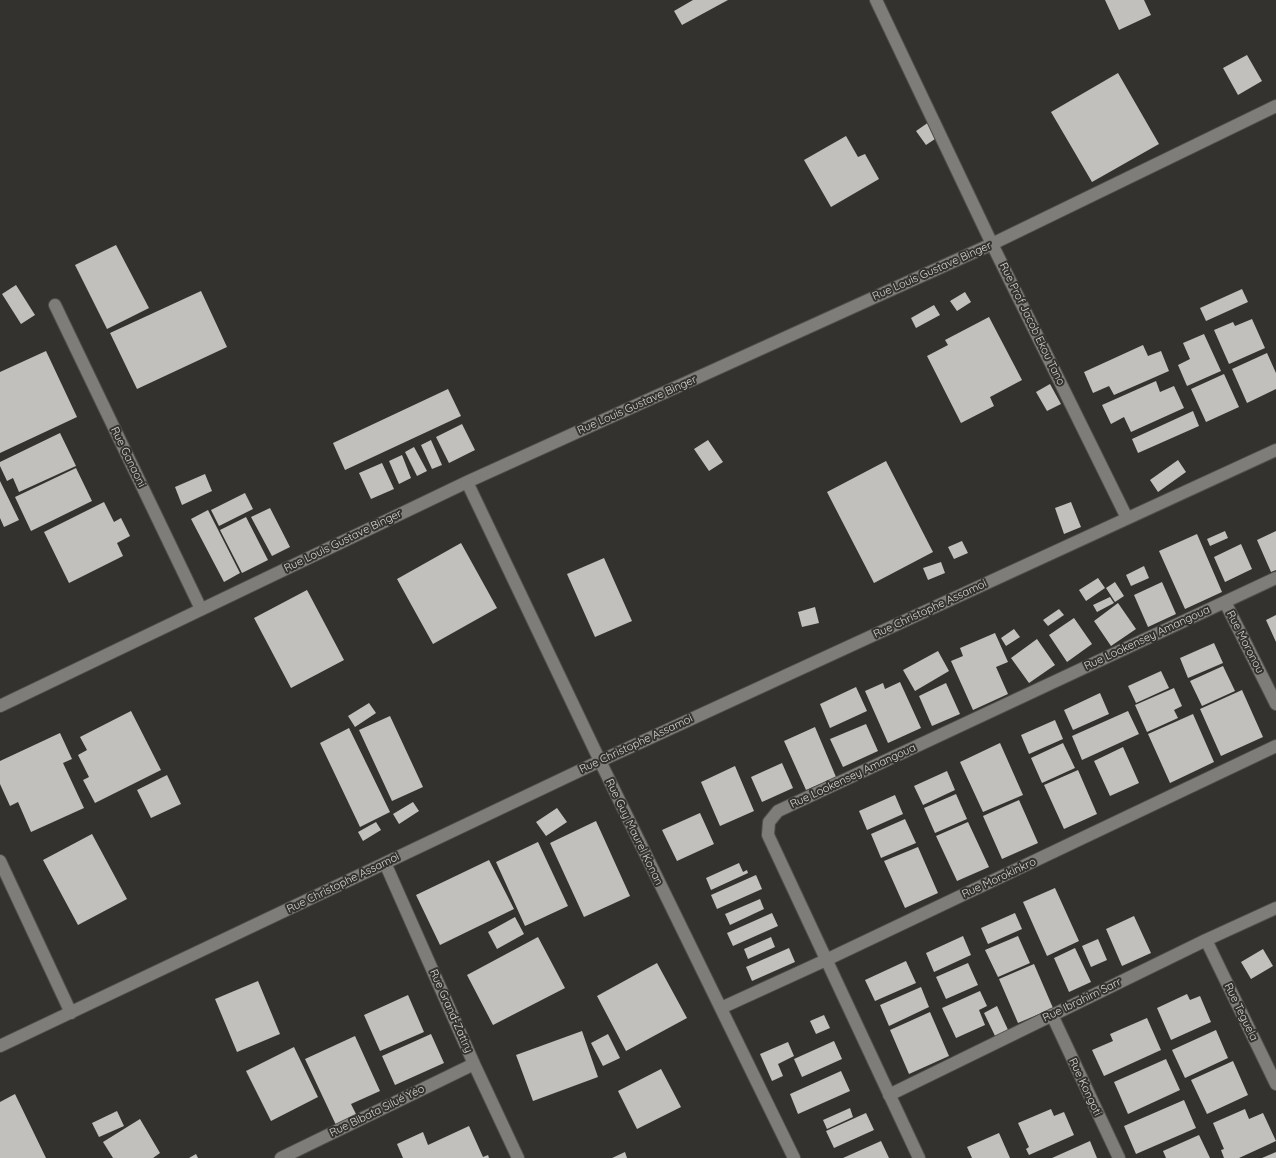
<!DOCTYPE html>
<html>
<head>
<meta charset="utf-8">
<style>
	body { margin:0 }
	canvas { display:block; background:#33322f }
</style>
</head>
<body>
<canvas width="1276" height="1158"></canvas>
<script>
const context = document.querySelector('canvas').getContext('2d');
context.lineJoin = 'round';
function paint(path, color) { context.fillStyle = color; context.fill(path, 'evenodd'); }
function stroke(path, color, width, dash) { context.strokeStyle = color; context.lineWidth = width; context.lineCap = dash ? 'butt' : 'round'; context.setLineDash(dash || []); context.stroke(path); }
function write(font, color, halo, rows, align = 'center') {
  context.font = font + ' Quicksand,sans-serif'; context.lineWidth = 4; context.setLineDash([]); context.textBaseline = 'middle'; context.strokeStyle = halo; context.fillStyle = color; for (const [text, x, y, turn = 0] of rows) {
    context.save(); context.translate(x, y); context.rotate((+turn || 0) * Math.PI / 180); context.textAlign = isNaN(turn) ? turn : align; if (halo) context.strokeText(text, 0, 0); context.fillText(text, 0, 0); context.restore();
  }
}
paint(new Path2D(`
	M693 0H728L682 25 674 11Z
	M1105 0H1144L1151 15 1119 30Z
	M1247 55 1262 81 1238 95 1223 68Z
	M1118 73 1159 144 1092 182 1051 112Z
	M929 122 938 137 926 145 916 131Z
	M846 136 858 157 865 154 879 179 831 207 804 160Z
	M116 245 149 308 107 329 75 265Z
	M16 285 35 315 21 324 2 294Z
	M1242 289 1248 302 1206 321 1200 308Z
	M201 291 227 347 137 389 110 333Z
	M965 292 971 302 957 311 950 301Z
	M934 305 940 315 916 328 911 318Z
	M989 317 1022 380 990 397 994 406 961 423 927 356 948 345 945 340Z
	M1252 319 1265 348 1229 364 1214 330 1233 322 1235 326Z
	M1204 334 1221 371 1187 386 1178 365 1190 359 1183 343Z
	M1143 345 1148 356 1161 351 1169 371 1114 395 1109 386 1093 393 1084 372Z
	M46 351 77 417 0 453V372Z
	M1267 353 1276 373V389L1247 403 1232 369Z
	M1224 374 1239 407 1206 422 1191 389Z
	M1156 381 1160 392 1174 386 1184 408 1131 432 1124 417 1111 424 1102 405Z
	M1050 384 1061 404 1047 411 1036 392Z
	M448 389 461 416 345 470 333 443Z
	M1193 411 1199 426 1138 453 1132 439Z
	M462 424 475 450 449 463 436 437Z
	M60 433 76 466 19 492 13 478 7 481 0 466V462Z
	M431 440 442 465 432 469 421 445Z
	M708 440 723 462 709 471 694 449Z
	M414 447 427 471 417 476 405 452Z
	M402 455 411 478 399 484 389 461Z
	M1178 460 1186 472 1158 492 1150 480Z
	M886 461 933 552 874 583 827 492Z
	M382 463 394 489 371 499 359 473Z
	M76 468 92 501 31 531 15 497Z
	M205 474 212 491 182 505 175 487Z
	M0 481 19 520 4 527 0 518Z
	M245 493 253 509 219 526 211 510Z
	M104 502 114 522 121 518 130 536 117 543 123 556 69 583 44 532Z
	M1071 502 1081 527 1064 534 1055 508Z
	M270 508 290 547 272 556 251 517Z
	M208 510 240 573 224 582 191 519Z
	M246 517 268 560 242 573 220 530Z
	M1225 531 1228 538 1210 546 1207 539Z
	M1276 531V570L1271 572 1257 540Z
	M1197 534 1222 592 1185 609 1159 551Z
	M962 541 968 553 954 559 948 547Z
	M461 543 497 608 433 644 397 579Z
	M1241 544 1252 569 1225 582 1214 557Z
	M604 558 632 621 595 637 567 574Z
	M941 562 945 573 928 580 923 568Z
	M1144 566 1149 578 1131 586 1126 575Z
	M1098 578 1105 588 1086 601 1079 590Z
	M1115 582 1124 596 1115 602 1106 588Z
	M1162 582 1176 614 1148 627 1134 595Z
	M307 590 344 660 291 688 254 618Z
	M1110 597 1114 603 1097 612 1093 605Z
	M1118 603 1136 629 1111 646 1094 621Z
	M815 607 819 623 802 627 798 612Z
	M1059 609 1064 615 1048 626 1043 620Z
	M1276 615V642L1266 620Z
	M1074 618 1092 644 1067 662 1049 635Z
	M1014 629 1020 637 1006 646 1001 638Z
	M995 633 1008 662 996 667 1008 694 973 710 951 661 963 656 960 648Z
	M1037 639 1055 665 1029 683 1011 658Z
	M1214 643 1223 663 1188 678 1180 658Z
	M938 651 949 671 915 691 903 670Z
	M1223 666 1235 691 1202 706 1190 681Z
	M1161 671 1169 688 1136 703 1128 686Z
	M900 682 921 728 888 743 865 691 883 683 885 689Z
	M946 683 960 714 932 726 919 696Z
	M856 687 867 711 830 728 820 704Z
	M1174 688 1182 706 1174 710 1178 718 1147 732 1135 705Z
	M1242 690 1263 737 1221 756 1200 709Z
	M1100 693 1109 714 1073 730 1064 710Z
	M369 703 376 713 355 727 348 716Z
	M131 711 161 770 95 803 83 780 89 777 78 755 87 750 80 737Z
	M1128 711 1139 734 1082 760 1072 736Z
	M1193 714 1214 762 1170 783 1148 734Z
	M390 716 423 787 392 801 359 730Z
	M1055 720 1063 739 1029 754 1021 735Z
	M866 724 878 751 843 767 830 739Z
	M815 727 836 777 806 790 784 741Z
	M349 728 390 812 360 827 320 743Z
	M60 733 72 759 63 763 84 808 31 832 18 802 10 806 0 784V761Z
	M1000 743 1023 795 983 812 960 762Z
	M1063 743 1075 768 1042 783 1031 758Z
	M1123 747 1139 783 1110 796 1094 761Z
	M782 763 793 788 762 802 751 777Z
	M735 766 754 811 720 826 701 782Z
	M1078 770 1097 814 1064 829 1044 785Z
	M947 771 955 790 923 805 914 786Z
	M167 775 181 804 151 818 137 790Z
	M956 794 967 819 935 833 924 808Z
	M895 795 903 814 867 830 859 811Z
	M1019 800 1038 843 1002 859 983 816Z
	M413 802 419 811 399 824 393 814Z
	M557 808 567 822 546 836 536 822Z
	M700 813 714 844 677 861 662 830Z
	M905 819 916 843 881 858 871 834Z
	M596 821 630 896 584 917 550 843Z
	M376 822 381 830 363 841 358 832Z
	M968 822 989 867 957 881 936 836Z
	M92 834 127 899 78 925 43 860Z
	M538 842 568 906 525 926 496 862Z
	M918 847 938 893 905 908 884 861Z
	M489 860 514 909 440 945 416 895Z
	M739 863 743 872 747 870 748 873 711 890 706 878Z
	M756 875 762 889 717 909 711 895Z
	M1055 888 1079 941 1047 956 1023 902Z
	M760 899 764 909 730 925 725 914Z
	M772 913 778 926 733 946 727 933Z
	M1015 913 1022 929 988 944 981 928Z
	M1134 916 1151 953 1122 966 1106 929Z
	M515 917 524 934 497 949 488 932Z
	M963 936 971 955 934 972 926 953Z
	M1018 936 1030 963 998 977 985 950Z
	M538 937 565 988 493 1025 467 975Z
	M771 937 775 947 748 959 744 949Z
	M1098 939 1107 960 1091 967 1082 946Z
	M789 948 795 962 752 981 746 967Z
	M1075 948 1091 982 1069 992 1054 958Z
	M1263 949 1273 966 1251 979 1241 962Z
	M906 961 916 983 875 1001 865 980Z
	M657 963 687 1018 626 1051 597 996Z
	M968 963 978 985 946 999 936 977Z
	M1034 964 1053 1008 1018 1023 999 979Z
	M258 981 280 1034 237 1052 215 999Z
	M921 987 929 1007 889 1026 880 1005Z
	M980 991 987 1006 979 1010 985 1025 956 1038 942 1008Z
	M1187 994 1190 1000 1200 996 1211 1022 1171 1040 1157 1008Z
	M408 995 424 1032 380 1051 364 1015Z
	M997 1006 1009 1032 996 1038 984 1013Z
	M930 1012 949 1056 909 1074 890 1030Z
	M824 1015 830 1028 816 1034 810 1021Z
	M1147 1018 1161 1050 1104 1076 1092 1050 1113 1041 1110 1034Z
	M1216 1030 1228 1058 1185 1078 1172 1050Z
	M582 1031 598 1077 533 1101 516 1055Z
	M431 1034 444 1063 395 1085 382 1056Z
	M608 1034 620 1058 603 1066 591 1043Z
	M355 1036 380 1091 351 1104 357 1116 336 1125 305 1059Z
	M834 1041 842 1059 802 1077 794 1059Z
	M788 1042 794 1056 778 1064 783 1076 772 1081 760 1054Z
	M294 1047 318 1097 271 1121 246 1071Z
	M1166 1059 1180 1090 1128 1114 1114 1082Z
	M1233 1061 1248 1095 1207 1114 1191 1080Z
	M661 1069 681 1107 637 1129 618 1091Z
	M841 1071 850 1091 798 1114 790 1094Z
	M15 1094 46 1158H0V1102Z
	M1184 1100 1196 1128 1136 1154 1124 1126Z
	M850 1108 853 1117 827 1129 823 1120Z
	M1051 1109 1054 1116 1064 1112 1074 1135 1029 1155 1026 1149 1029 1147 1018 1123Z
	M1245 1109 1249 1119 1263 1113 1276 1141 1239 1158H1224L1221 1150 1224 1149 1213 1123Z
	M117 1111 124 1126 99 1137 92 1123Z
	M866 1113 874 1130 834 1148 826 1131Z
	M140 1119 160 1153 153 1158H113L103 1142Z
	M469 1126 483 1157 488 1155 489 1158H403L397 1144 423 1132 428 1145Z
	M999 1133 1010 1158H972L967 1147Z
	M1199 1135 1210 1158H1166L1163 1151Z
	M881 1141 889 1158H843Z
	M1090 1141 1097 1158H1052Z
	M625 1152 627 1158H612Z
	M1276 1152V1158H1262Z
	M196 1154 198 1158H189Z`), '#c1c0bc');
const minor = new Path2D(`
	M876 0 992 244 1127 518
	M55 305 201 609
	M467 482 600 761 794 1158
	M1225 602 1276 704
	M0 706 467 482 992 244 1276 106
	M0 861 71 1013
	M385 863 474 1064 518 1158
	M1206 940 1276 1084
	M721 1008 826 960 1276 746
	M1052 1015 1119 1158
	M0 1046 600 761 1276 450
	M889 1095 1206 940 1276 908
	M281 1158 474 1064
	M919 1158 768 835 769 822 778 811 1276 578`);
stroke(minor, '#504f4d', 14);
stroke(minor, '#7e7d7a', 12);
write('11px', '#d9d9d7', '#33322f', [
	["Rue Louis Gustave Binger",932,271,-24],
	["Rue Prof Jacob Ekou Tano",1032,324,64],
	["Rue Louis Gustave Binger",637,405,-24],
	["Rue Ganaoni",128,457,64],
	["Rue Louis Gustave Binger",343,541,-26],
	["Rue Christophe Assamoi",930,609,-25],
	["Rue Lookensey Amangoua",1147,638,-25],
	["Rue Moronou",1245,642,63],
	["Rue Christophe Assamoi",636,744,-25],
	["Rue Lookensey Amangoua",853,776,-25],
	["Rue Guy Maurel Konan",634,832,64],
	["Rue Morokinkro",999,878,-25],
	["Rue Christophe Assamoi",343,883,-26],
	["Rue Ibrahim Sarr",1082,1000,-26],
	["Rue Grand-Zattry",451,1011,66],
	["Rue Teguela",1241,1012,64],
	["Rue Kongoti",1085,1087,65],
	["Rue Bibata Silué Yéo",377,1111,-26]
]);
</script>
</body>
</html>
